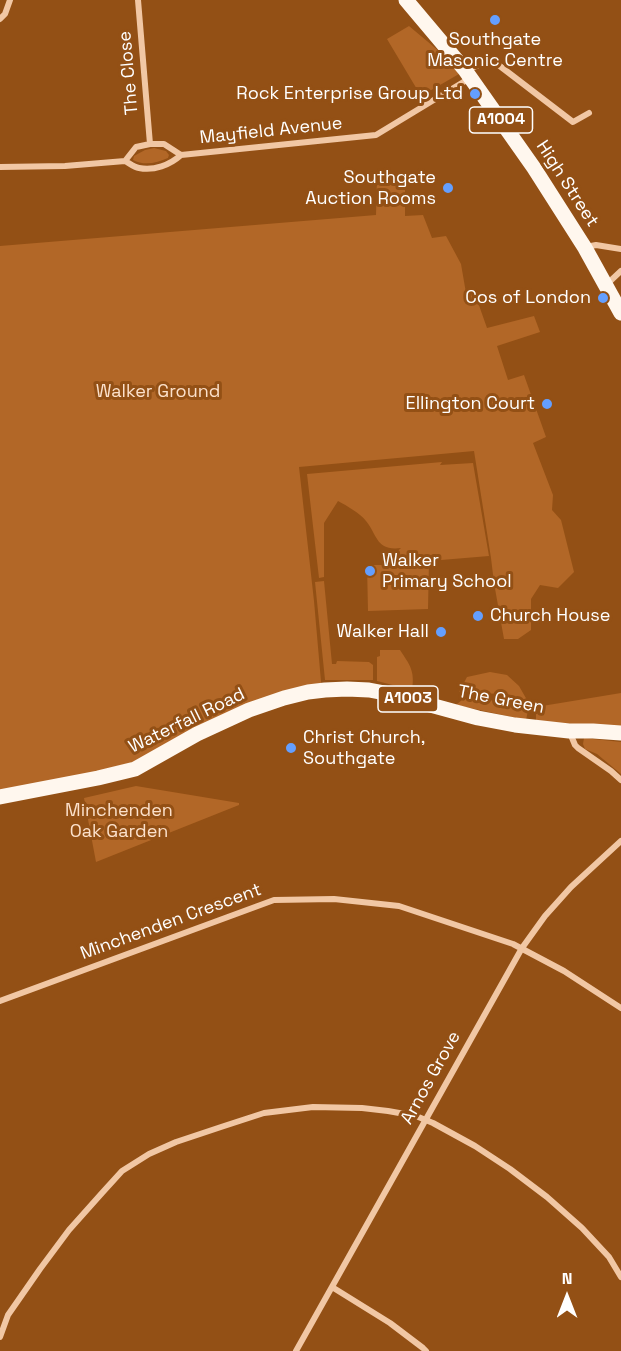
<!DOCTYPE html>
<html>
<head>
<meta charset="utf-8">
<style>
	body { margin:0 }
	#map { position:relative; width:621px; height:1351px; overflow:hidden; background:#935015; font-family:"Space Grotesk",sans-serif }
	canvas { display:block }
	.north { position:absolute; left:537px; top:1267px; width:60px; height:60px; -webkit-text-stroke:4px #935015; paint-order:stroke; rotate:0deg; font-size:16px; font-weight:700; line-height:24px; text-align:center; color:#fff }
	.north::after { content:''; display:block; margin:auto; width:21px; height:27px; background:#fff; clip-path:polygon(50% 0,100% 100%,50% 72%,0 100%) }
</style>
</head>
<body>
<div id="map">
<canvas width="621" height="1351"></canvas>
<div class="north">N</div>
</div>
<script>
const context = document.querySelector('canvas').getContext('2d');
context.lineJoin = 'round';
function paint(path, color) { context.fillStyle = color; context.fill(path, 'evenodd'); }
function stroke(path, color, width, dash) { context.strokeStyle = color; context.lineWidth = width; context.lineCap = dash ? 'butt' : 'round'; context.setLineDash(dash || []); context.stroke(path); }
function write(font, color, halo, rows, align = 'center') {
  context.font = font + ' "Space Grotesk",sans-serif'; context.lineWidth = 6; context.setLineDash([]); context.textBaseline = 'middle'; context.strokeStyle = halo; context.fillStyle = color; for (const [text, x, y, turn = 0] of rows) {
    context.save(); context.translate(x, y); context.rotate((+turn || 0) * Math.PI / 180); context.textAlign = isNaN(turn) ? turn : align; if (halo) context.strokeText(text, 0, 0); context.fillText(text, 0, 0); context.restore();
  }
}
paint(new Path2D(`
	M409 26 446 57 459 74 421 96 387 39Z
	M154 148 166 151 169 155 168 158C157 163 144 166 133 160L134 156 145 150Z
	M377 177 405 181V216L423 215 432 238 446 236 461 264 466 293 475 294 487 328 534 316 540 332 497 346 508 380 524 375 546 437 533 443 553 495 552 510 561 520 574 572 558 588 540 585 531 599V630L518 639H504L494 583 491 558 474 451 299 467 314 601 322 693 285 702 164 754 0 797V246L376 215Z
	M442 462 440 465 473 463 489 556 429 561 428 609 368 611 367 565H383L401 548C376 551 378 536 366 521 360 513 347 506 338 501L324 523V577L319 578 307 474Z
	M324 581 332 664H336L337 661 369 662 373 665V680H325L315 582Z
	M380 650H400C410 665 415 671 412 690L377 681V657L380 656Z
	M490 672 507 675 519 686 527 700 501 694 459 692 467 677Z
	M621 693V728L536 721V707Z
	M463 699 502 701 529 706 526 720 456 705Z
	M584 738 621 742V774L597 754 585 749 583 744Z
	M136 786 239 803V805L96 862 84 798Z`), '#b26727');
stroke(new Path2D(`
	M138 0 150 144
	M0 19 5 14 10 0
	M466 70 492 60 573 122 589 113
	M125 161C129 163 134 167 139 168 154 171 170 165 181 155
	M0 167 65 166 125 161 136 147 150 144H164L181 155 376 135 470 78
	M586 247 596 245 621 249
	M606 285 621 271
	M570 733 575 745 578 748 611 771 621 780
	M0 1001 274 900 334 899 399 906 513 944 564 971 621 1008
	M332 1287 390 1323 423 1348 426 1351
	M0 1337 8 1315 40 1269 69 1230 102 1193 122 1171 149 1154 176 1142 221 1127 264 1113 313 1107 362 1108 388 1111 416 1116 433 1123 475 1146 510 1169 547 1197 582 1228 609 1257 621 1277
	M296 1351 522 948 545 916 571 887 621 841`), '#f1c7a4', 6);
stroke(new Path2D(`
	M406 0 465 70 534 168 585 248 621 313
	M0 797 98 778 135 769 197 734 249 710 284 698 308 692 325 690 347 689 369 690 390 694 478 718 515 725 569 731H593L621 733`), '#fff7ee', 15);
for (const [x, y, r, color] of [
	[495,20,6,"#649fff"],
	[475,94,6,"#649fff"],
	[448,188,6,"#649fff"],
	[603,298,6,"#649fff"],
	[547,404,6,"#649fff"],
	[370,571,6,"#649fff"],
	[478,616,6,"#649fff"],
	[441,632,6,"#649fff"],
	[291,748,6,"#649fff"]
]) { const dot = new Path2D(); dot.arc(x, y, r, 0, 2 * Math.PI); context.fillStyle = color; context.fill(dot); stroke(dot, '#935015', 2); }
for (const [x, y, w] of [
	[501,120,63],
	[408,699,60]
]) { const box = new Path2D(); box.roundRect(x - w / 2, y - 13, w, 26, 4.5); context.fillStyle = '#935015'; context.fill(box); stroke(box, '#fff', 1.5); }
write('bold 16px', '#fff', null, [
	["A1004",501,120],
	["A1003",408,699]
]);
write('18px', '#fff', '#935015', [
	["Southgate",495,40,"center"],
	["Masonic Centre",495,61,"center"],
	["Rock Enterprise Group Ltd",463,94],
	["Southgate",436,178],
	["Auction Rooms",436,199],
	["Cos of London",591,298],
	["Ellington Court",535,404],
	["Walker",382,561,"left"],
	["Primary School",382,582,"left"],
	["Church House",490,616,"left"],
	["Walker Hall",429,632],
	["Christ Church,",303,738,"left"],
	["Southgate",303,759,"left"]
], 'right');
write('18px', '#fff', '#935015', [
	["The Close",129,73,-95],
	["Mayfield Avenue",271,131,-6],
	["High Street",567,184,57],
	["The Green",501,700,11],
	["Waterfall Road",187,721,-26],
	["Minchenden Crescent",171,922,-20],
	["Arnos Grove",431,1078,-61]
]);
write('18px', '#fce1cb', '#935015', [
	["Walker Ground",158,392],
	["Minchenden",119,811],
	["Oak Garden",119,832]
]);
</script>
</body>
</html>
